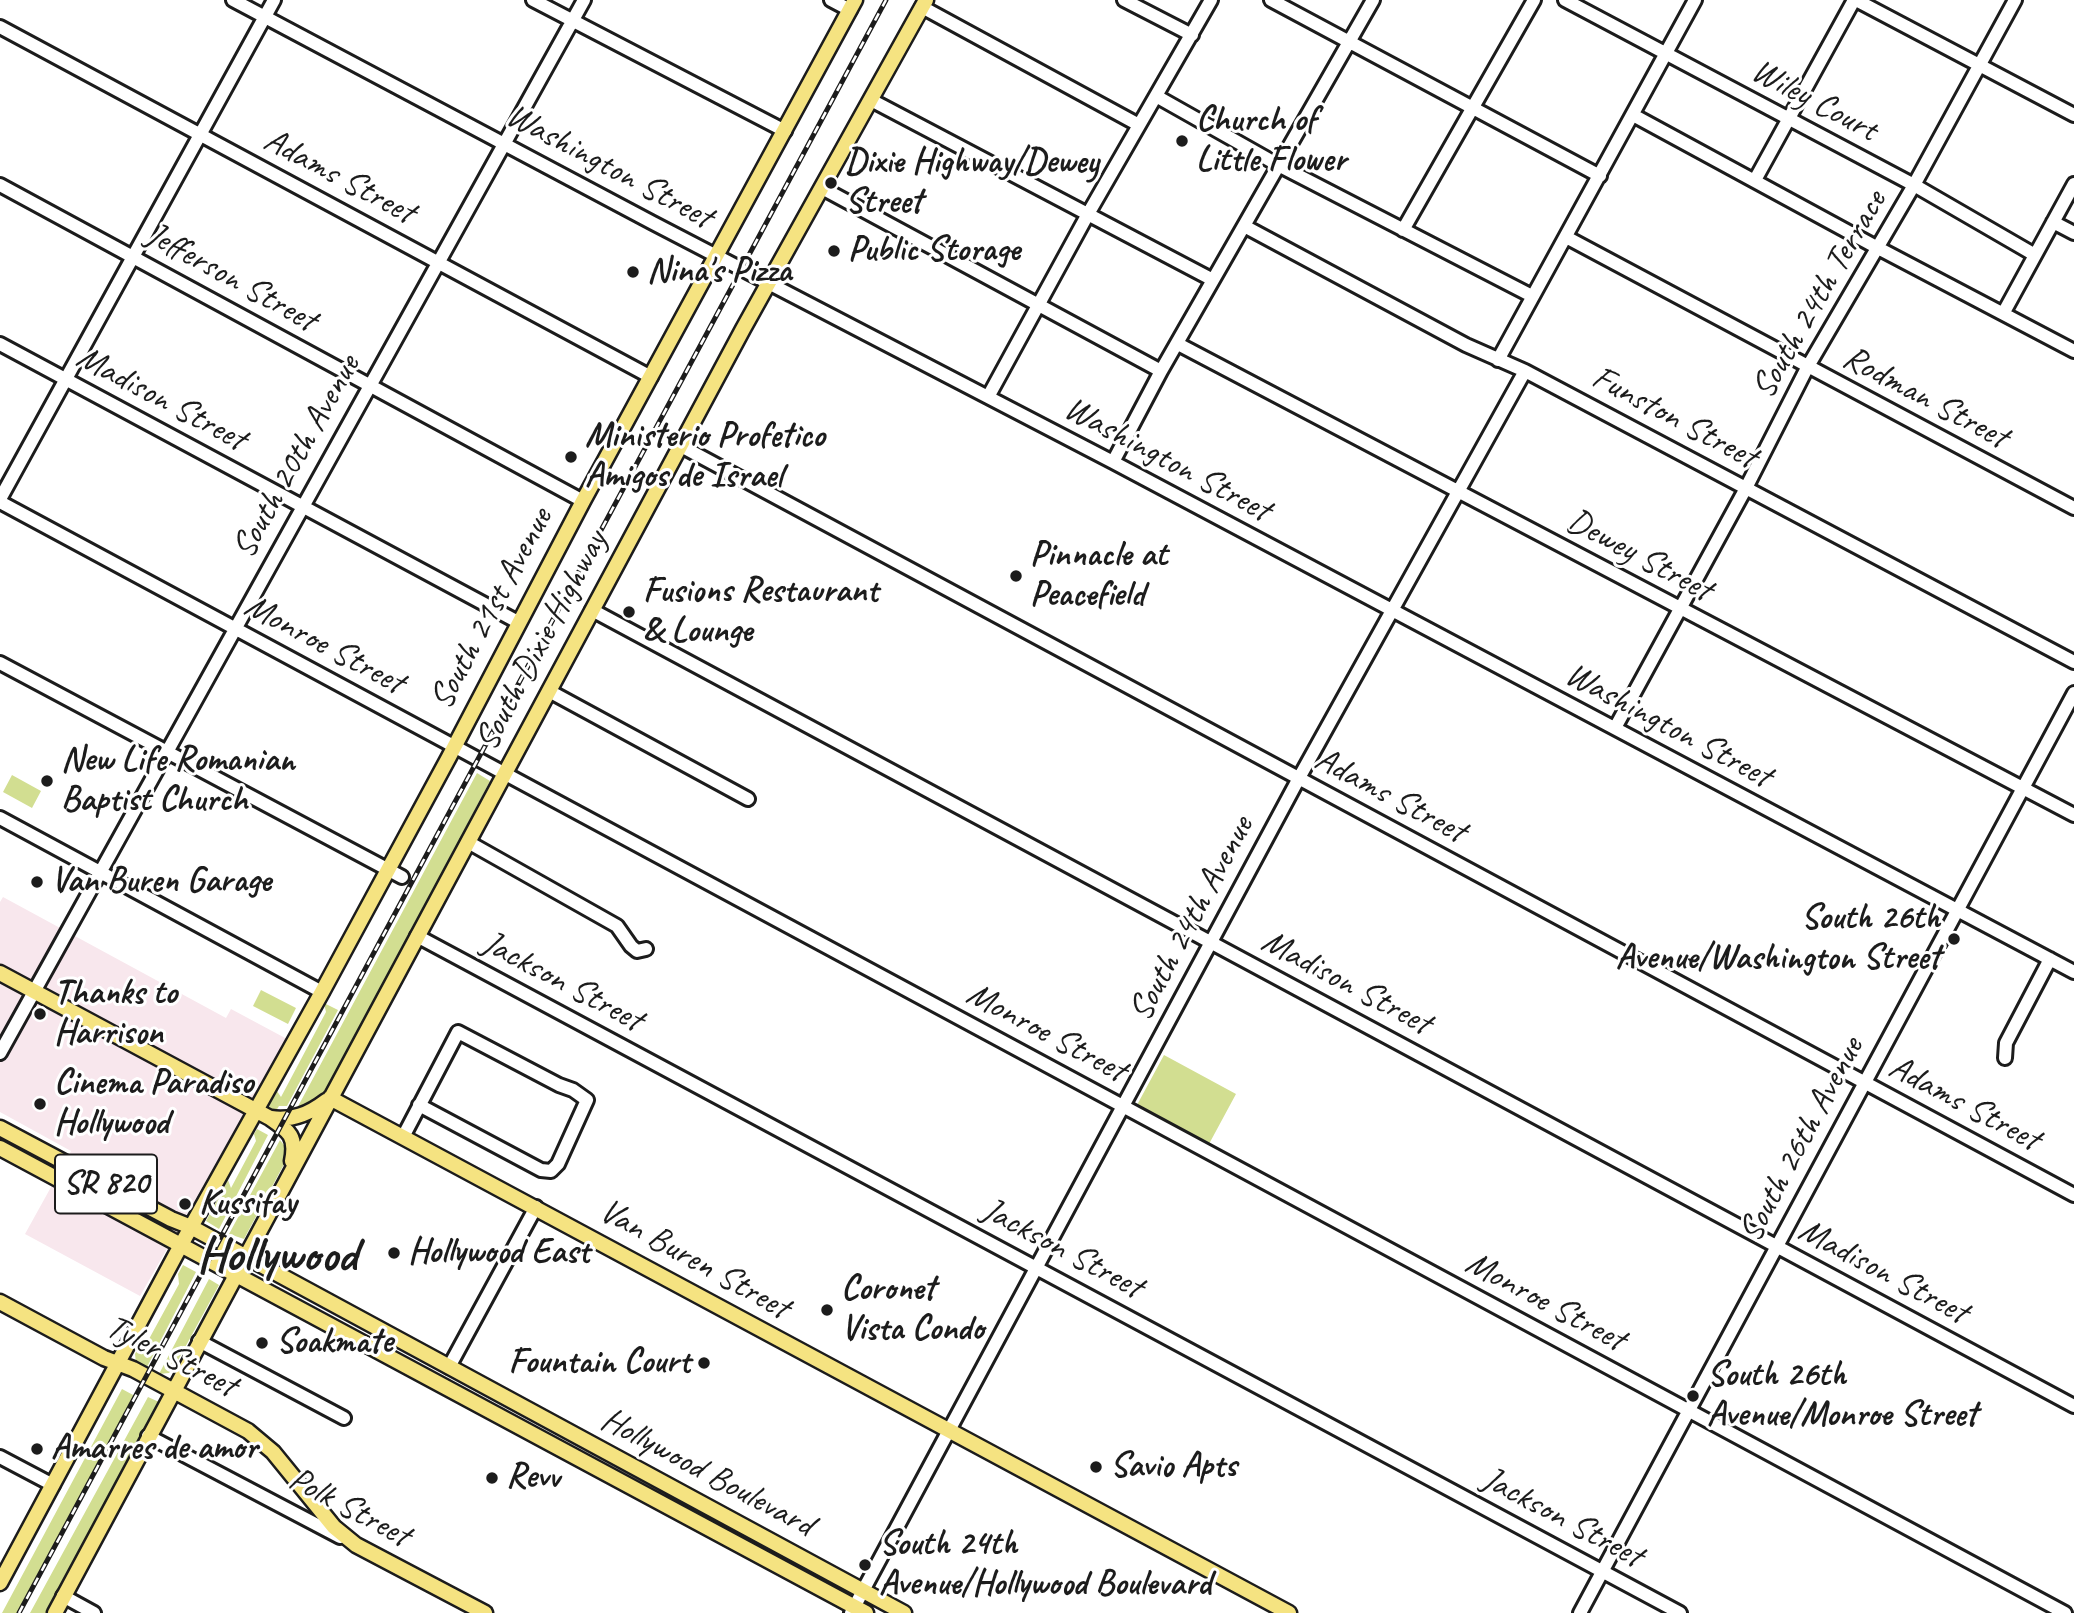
<!DOCTYPE html>
<html>
<head>
<meta charset="utf-8">
<style>
	body { margin:0 }
	canvas { display:block; background:#fff }
</style>
</head>
<body>
<canvas width="2074" height="1613"></canvas>
<script>
const context = document.querySelector('canvas').getContext('2d');
context.lineJoin = 'round';
function paint(path, color) { context.fillStyle = color; context.fill(path, 'evenodd'); }
function stroke(path, color, width, dash) { context.strokeStyle = color; context.lineWidth = width; context.lineCap = dash ? 'butt' : 'round'; context.setLineDash(dash || []); context.stroke(path); }
function write(font, color, halo, rows, align = 'center') {
  context.font = font + ' Caveat,sans-serif'; context.lineWidth = 6; context.setLineDash([]); context.textBaseline = 'middle'; context.strokeStyle = halo; context.fillStyle = color; for (const [text, x, y, turn = 0] of rows) {
    context.save(); context.translate(x, y); context.rotate((+turn || 0) * Math.PI / 180); context.textAlign = isNaN(turn) ? turn : align; if (halo) context.strokeText(text, 0, 0); context.fillText(text, 0, 0); context.restore();
  }
}
paint(new Path2D(`
	M3 897 226 1018 231 1009 287 1039 140 1296 25 1234 71 1151 0 1112V902Z`), '#f8e7ed');
paint(new Path2D(`
	M477 773 490 781 322 1101 295 1112Z
	M12 775 41 791 32 808 3 792Z
	M261 990 296 1008 288 1024 253 1006Z
	M324 1003 338 1010 287 1106H279L274 1114 267 1109 277 1091 281 1097 326 1012Z
	M1164 1055 1236 1094 1209 1144 1137 1105Z
	M257 1129 268 1135 219 1229 206 1221 228 1180 231 1188 256 1141 254 1134Z
	M280 1140 290 1153 244 1239 229 1234Z
	M183 1265 196 1272 146 1369 136 1363 135 1354 141 1343 143 1350 179 1284 178 1274Z
	M209 1279 219 1285 176 1364 169 1373 159 1374Z
	M122 1389 135 1396 19 1613H2Z
	M148 1397 159 1402 46 1613H30Z`), '#d2de91');
const minor = new Path2D(`
	M233 0 653 223 1113 462 2074 972
	M533 0 785 131
	M831 0 850 10
	M1124 0 1192 35
	M1271 0 1600 176
	M1565 0 1914 185 2035 255
	M1856 0 2074 115
	M922 7 1139 125
	M0 27 651 377
	M1156 96 1280 166 1532 296
	M871 100 1213 280
	M1633 115 1878 248 2074 351
	M1755 180 1854 0
	M0 185 583 501
	M822 188 1161 371
	M2053 222 2074 233
	M1246 227 1466 345 1525 371 2074 662
	M1403 230 1534 0
	M1566 237 2074 508
	M2004 312 2074 184
	M0 344 518 622
	M1178 344 2074 815
	M1498 360 1695 0
	M988 397 1088 214 1211 0
	M681 446 2074 1195
	M1113 462 1161 371 1373 0
	M0 499 274 0
	M0 502 2065 1613
	M592 610 2074 1406
	M0 663 402 877
	M549 691 748 799
	M1615 728 1746 488 1807 368 1914 185 2015 0
	M0 818 322 992
	M468 842 617 926 631 946 637 951 646 949
	M417 936 1680 1613
	M0 1053 584 0
	M2005 1058 2006 1043 2050 959
	M403 1137 458 1032 559 1085 573 1090 587 1100 558 1164 551 1171 541 1170 419 1105
	M199 1341 344 1418
	M449 1367 536 1207
	M148 1436 340 1537
	M0 1457 53 1485
	M63 1596 94 1613
	M851 1613 1299 778 1525 371
	M1580 1613 2074 693`);
const major = new Path2D(`
	M0 973 270 1118C289 1131 297 1136 292 1161
	M330 1098 1289 1613
	M271 1118C292 1121 309 1114 326 1101
	M0 1128 171 1219 191 1227 904 1613
	M0 1148 866 1613
	M0 1302 104 1358 133 1369 248 1431 273 1452 334 1527 356 1545 485 1613
	M0 1583 181 1245 322 992 449 757 583 501 855 0
	M55 1613 743 329 926 0`);
stroke(minor, '#1c1c1c', 18);
stroke(major, '#1c1c1c', 19);
stroke(minor, '#fff', 12);
stroke(major, '#f5e381', 14);
const rail = new Path2D(`
	M19 1613 886 0`);
stroke(rail, '#1c1c1c', 5);
stroke(rail, '#fff', 2.5, [8]);
for (const [x, y, r, color] of [
	[1182,141,7,"#1c1c1c"],
	[831,183,7,"#1c1c1c"],
	[834,251,7,"#1c1c1c"],
	[633,272,7,"#1c1c1c"],
	[571,457,7,"#1c1c1c"],
	[1016,576,7,"#1c1c1c"],
	[629,612,7,"#1c1c1c"],
	[47,781,7,"#1c1c1c"],
	[37,882,7,"#1c1c1c"],
	[1954,939,7,"#1c1c1c"],
	[40,1014,7,"#1c1c1c"],
	[40,1104,7,"#1c1c1c"],
	[185,1204,7,"#1c1c1c"],
	[394,1253,7,"#1c1c1c"],
	[827,1310,7,"#1c1c1c"],
	[262,1343,7,"#1c1c1c"],
	[704,1363,7,"#1c1c1c"],
	[1693,1396,7,"#1c1c1c"],
	[37,1449,7,"#1c1c1c"],
	[1096,1467,7,"#1c1c1c"],
	[492,1478,7,"#1c1c1c"],
	[865,1565,7,"#1c1c1c"]
]) { const dot = new Path2D(); dot.arc(x, y, r, 0, 2 * Math.PI); context.fillStyle = color; context.fill(dot); stroke(dot, '#fff', 2.5); }
for (const [x, y, w] of [
	[106,1184,102]
]) { const box = new Path2D(); box.roundRect(x - w / 2, y - 29.5, w, 59, 5); context.fillStyle = '#fff'; context.fill(box); stroke(box, '#1c1c1c', 2); }
write('bold 33px', '#1c1c1c', null, [
	["SR 820",106,1184]
]);
write('35px', '#1c1c1c', '#fff', [
	["Wiley Court",1814,101,28],
	["Washington Street",609,167,28],
	["Adams Street",339,177,28],
	["Jefferson Street",231,278,29],
	["South 24th Terrace",1820,295,-60],
	["Rodman Street",1925,398,28],
	["Madison Street",161,399,28],
	["Funston Street",1674,418,28],
	["South 20th Avenue",297,457,-61],
	["Washington Street",1167,460,28],
	["Dewey Street",1639,556,28],
	["South 21st Avenue",492,609,-62],
	["South Dixie Highway",542,641,-62],
	["Monroe Street",324,645,28],
	["Washington Street",1668,726,28],
	["Adams Street",1390,796,28],
	["South 24th Avenue",1192,919,-62],
	["Jackson Street",562,982,28],
	["Madison Street",1346,983,28],
	["Monroe Street",1046,1033,28],
	["Adams Street",1964,1104,28],
	["South 26th Avenue",1802,1140,-62],
	["Jackson Street",1062,1249,28],
	["Van Buren Street",694,1260,29],
	["Madison Street",1883,1272,28],
	["Monroe Street",1545,1302,28],
	["Tyler Street",171,1357,27],
	["Hollywood Boulevard",707,1473,28],
	["Polk Street",349,1508,28],
	["Jackson Street",1562,1518,28]
]);
write('bold 35px', '#1c1c1c', '#fff', [
	["Church of",1196,121],
	["Little Flower",1196,161],
	["Dixie Highway/Dewey",845,163],
	["Street",845,203],
	["Public Storage",848,251],
	["Nina's Pizza",647,272],
	["Ministerio Profetico",585,437],
	["Amigos de Israel",585,477],
	["Pinnacle at",1030,556],
	["Peacefield",1030,596],
	["Fusions Restaurant",643,592],
	["& Lounge",643,632],
	["New Life Romanian",61,761],
	["Baptist Church",61,801],
	["Van Buren Garage",51,882],
	["South 26th",1940,919,"right"],
	["Avenue/Washington Street",1940,959,"right"],
	["Thanks to",54,994],
	["Harrison",54,1034],
	["Cinema Paradiso",54,1084],
	["Hollywood",54,1124],
	["Kussifay",199,1204],
	["Hollywood East",408,1253],
	["Coronet",841,1290],
	["Vista Condo",841,1330],
	["Soakmate",276,1343],
	["Fountain Court",690,1363,"right"],
	["South 26th",1707,1376],
	["Avenue/Monroe Street",1707,1416],
	["Amarres de amor",51,1449],
	["Savio Apts",1110,1467],
	["Revv",506,1478],
	["South 24th",879,1545],
	["Avenue/Hollywood Boulevard",879,1585]
], 'left');
write('bold 49px', '#1c1c1c', '#fff', [
	["Hollywood",277,1257]
]);
</script>
</body>
</html>
